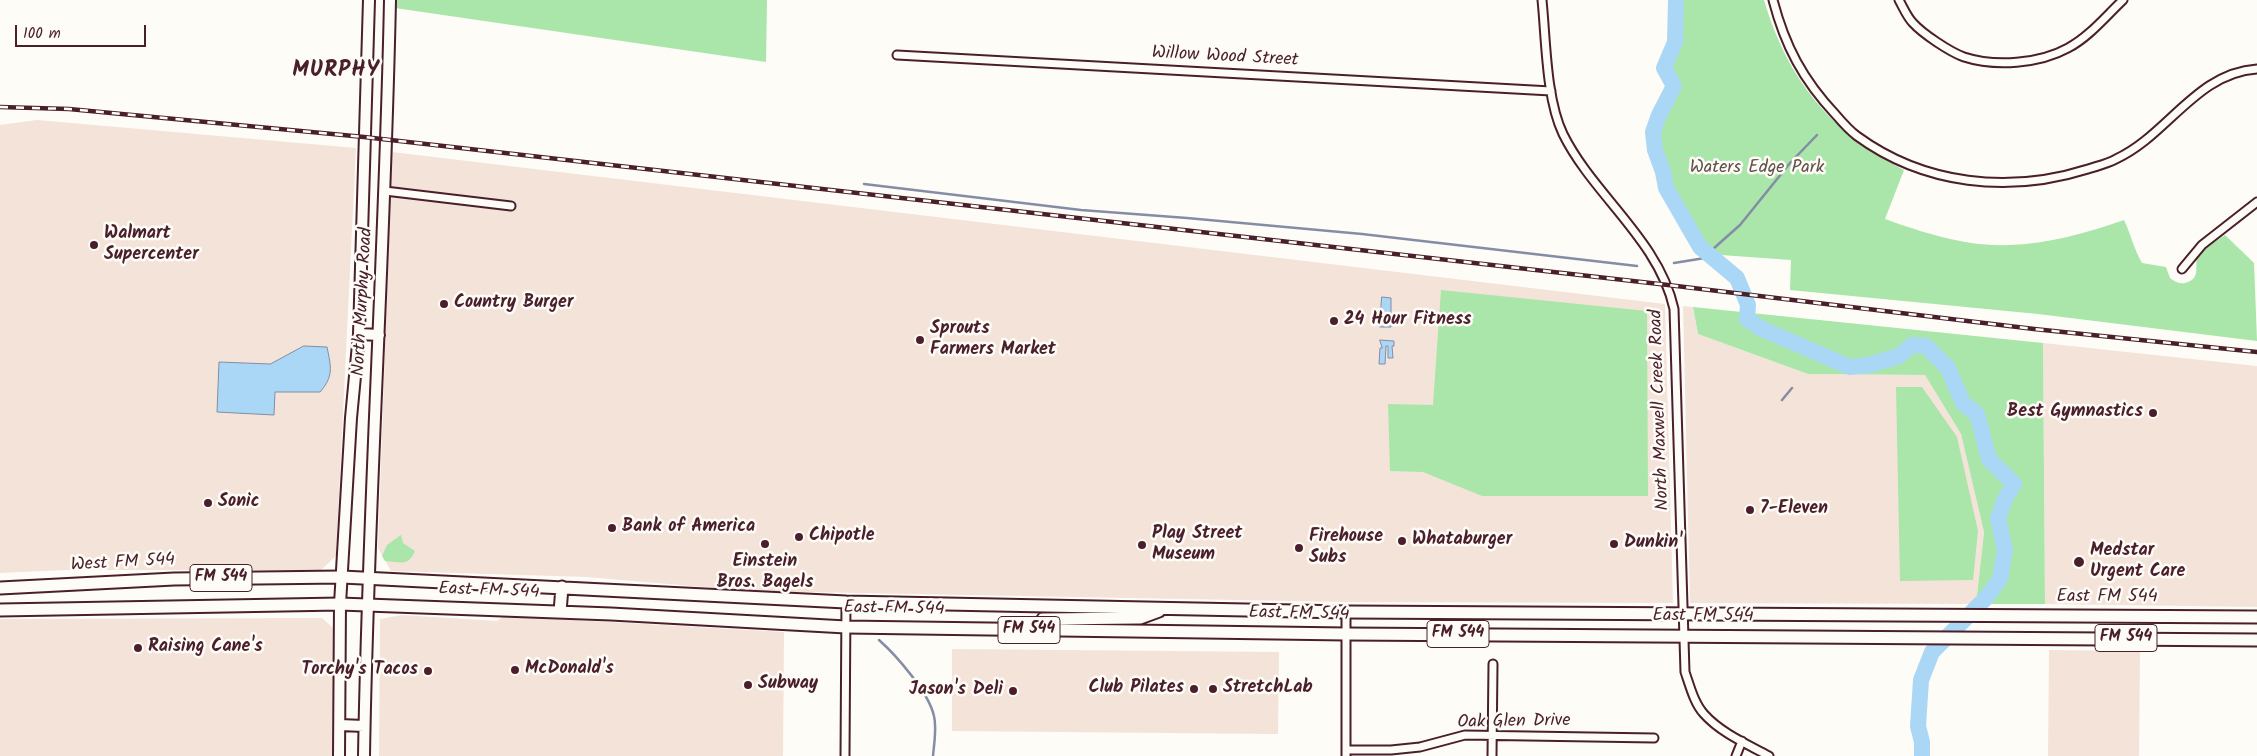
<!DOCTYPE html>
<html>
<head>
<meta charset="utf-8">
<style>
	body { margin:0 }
	#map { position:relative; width:2257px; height:756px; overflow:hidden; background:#fdfcf7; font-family:Kalam,sans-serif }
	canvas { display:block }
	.scale { position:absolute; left:15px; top:25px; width:131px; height:22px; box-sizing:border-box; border:2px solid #4a1f2b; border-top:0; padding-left:6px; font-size:15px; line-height:18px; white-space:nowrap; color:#4a1f2b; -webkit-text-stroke:4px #fdfcf7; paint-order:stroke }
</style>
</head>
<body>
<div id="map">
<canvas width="2257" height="756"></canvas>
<div class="scale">100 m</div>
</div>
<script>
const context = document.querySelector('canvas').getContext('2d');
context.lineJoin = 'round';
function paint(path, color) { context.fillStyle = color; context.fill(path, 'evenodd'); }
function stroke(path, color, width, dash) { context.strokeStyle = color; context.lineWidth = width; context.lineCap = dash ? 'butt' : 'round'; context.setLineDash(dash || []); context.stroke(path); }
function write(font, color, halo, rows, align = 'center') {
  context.font = font + ' Kalam,sans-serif'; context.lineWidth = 5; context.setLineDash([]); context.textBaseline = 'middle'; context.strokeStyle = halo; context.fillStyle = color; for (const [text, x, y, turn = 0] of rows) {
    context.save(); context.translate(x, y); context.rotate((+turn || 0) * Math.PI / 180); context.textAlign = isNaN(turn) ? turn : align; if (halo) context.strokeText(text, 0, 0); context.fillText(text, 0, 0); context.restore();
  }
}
paint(new Path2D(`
	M37 120 356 148 336 556 321 570H66L0 573V125Z
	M392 152 1665 304 1673 603 1347 602 751 591 586 577 391 571 378 548Z
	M1683 306 1693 307 1698 334 1808 374 1925 375 1961 434 1984 532 1976 604 1690 603Z
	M2043 343 2257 366V607L2045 604Z
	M402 615 497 621 504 616 784 632 783 756H379L380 619Z
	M322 618 334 629 333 756H0V619Z
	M952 649 1279 652 1278 734 952 731Z
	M2049 650 2140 651 2139 756H2048Z`), '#f4e3d9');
paint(new Path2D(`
	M396 0H767L766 62 395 8Z
	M1676 0H1764C1787 79 1831 133 1904 170L1885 219C1924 233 1967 247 2009 245 2048 244 2087 233 2124 220 2131 235 2134 249 2142 263L2166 267 2170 278C2175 282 2179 284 2185 283 2203 279 2193 263 2198 253L2225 235 2254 263 2257 341 2038 314 1790 290 1791 260 1707 254 1700 247 1666 188 1663 173 1655 150 1653 132 1659 115 1674 86 1664 68 1675 42Z
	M1441 290 1647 311 1648 496H1482L1423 472 1390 471 1388 404 1433 405Z
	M1693 307 2043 343 2045 604H1976L1984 532 1961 434 1925 375 1808 374 1698 334Z
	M1896 387H1922L1957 437 1978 531 1973 580 1900 581Z
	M401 535 403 543 415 551C408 567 401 562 385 561L382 556 387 545Z`), '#aae5aa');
const water = new Path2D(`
	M1382 297 1391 298V327H1380Z
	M1380 340 1394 341V346H1392L1393 358H1388V346H1386L1385 364H1379L1380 348H1382Z
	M304 346 327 347C331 367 334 376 320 392H275L274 415 217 412 219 362 270 364Z`);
paint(water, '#abd7f7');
stroke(water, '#848da5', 1);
stroke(new Path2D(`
	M864 184 1081 210 1187 218 1362 234 1637 266
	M1674 263 1711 257 1713 249 1740 225 1790 163 1817 135
	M1782 400 1792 388
	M879 640C897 656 929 693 934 716 937 728 934 744 933 756`), '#848da5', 2.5);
stroke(new Path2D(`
	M1676 0 1675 42 1664 68 1674 86 1659 115 1653 132 1655 150 1663 172 1666 188 1700 247 1737 278 1748 305 1747 319 1762 329 1850 367 1869 365 1899 356 1912 345 1926 346 1948 368 1963 403 1977 414 1989 459 2014 484 2005 499 1998 518 2005 550 2000 579 1986 598 1932 652 1921 680 1918 726 1922 742V756`), '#abd7f7', 16);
const street = new Path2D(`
	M1542 0C1546 39 1546 99 1563 134 1593 195 1659 240 1674 309L1685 672C1690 686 1694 703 1704 714 1721 733 1747 744 1769 756
	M1773 0C1785 46 1803 80 1836 115 1842 122 1849 130 1857 136 1924 185 2009 194 2088 169 2097 166 2107 164 2116 159 2168 135 2196 73 2257 69
	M1899 0C1903 7 1907 17 1913 23 1923 34 1950 52 1964 57 1995 67 2039 64 2068 48 2089 37 2106 16 2123 0
	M897 55 1551 91
	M385 191 511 206
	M2182 269 2202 245 2257 202
	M1346 750H1391L1420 747 1465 735 1654 738
	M845 756 846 602
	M1346 756V612
	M1492 756 1493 664
	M1736 756 1742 741`);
const secondary = new Path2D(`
	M359 334 379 335
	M340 725 364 726
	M339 756 340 604 351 418 359 334 369 0
	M364 756C368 504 385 252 390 0`);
const primary = new Path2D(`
	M0 588 174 579 342 577 846 602 1346 612 2257 617
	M0 610 340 604 611 614 846 627 1346 634 2257 640
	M560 612 562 587
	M1042 630 1043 619 1140 618 1159 611`);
stroke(street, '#4a1f2b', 11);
stroke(secondary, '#4a1f2b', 14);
stroke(primary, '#4a1f2b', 15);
stroke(street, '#fdfcf7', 7);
stroke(secondary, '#fdfcf7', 10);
stroke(primary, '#fdfcf7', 11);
const rail = new Path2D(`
	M0 107 69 109 364 137 1668 285 2034 329 2257 352`);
stroke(rail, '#4a1f2b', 4.5);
stroke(rail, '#fdfcf7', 2.5, [8]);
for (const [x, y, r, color] of [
	[94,245,5,"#4a1f2b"],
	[444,304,5,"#4a1f2b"],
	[1334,321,5,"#4a1f2b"],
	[920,340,5,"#4a1f2b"],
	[2153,413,5,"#4a1f2b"],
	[208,503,5,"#4a1f2b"],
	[1750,510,5,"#4a1f2b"],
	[612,528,5,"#4a1f2b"],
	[799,537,5,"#4a1f2b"],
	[1402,541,5,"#4a1f2b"],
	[765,544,5,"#4a1f2b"],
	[1614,544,5,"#4a1f2b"],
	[1142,545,5,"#4a1f2b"],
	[1299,548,5,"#4a1f2b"],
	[2079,562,6,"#4a1f2b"],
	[138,648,5,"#4a1f2b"],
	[515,670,5,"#4a1f2b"],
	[428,671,5,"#4a1f2b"],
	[748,685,5,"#4a1f2b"],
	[1194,689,5,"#4a1f2b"],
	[1213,689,5,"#4a1f2b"],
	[1013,691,5,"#4a1f2b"]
]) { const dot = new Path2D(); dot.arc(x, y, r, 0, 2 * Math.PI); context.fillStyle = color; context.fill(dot); stroke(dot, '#fdfcf7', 2); }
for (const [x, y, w] of [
	[221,578,62],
	[1029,630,62],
	[1458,634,62],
	[2126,638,62]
]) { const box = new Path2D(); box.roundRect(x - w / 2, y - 13.5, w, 27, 4); context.fillStyle = '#fdfcf7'; context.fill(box); stroke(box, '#4a1f2b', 1); }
write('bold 16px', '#4a1f2b', null, [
	["FM 544",221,578],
	["FM 544",1029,630],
	["FM 544",1458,634],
	["FM 544",2126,638]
]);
write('18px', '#4a1f2b', '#fdfcf7', [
	["Willow Wood Street",1225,58,3],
	["North Murphy Road",364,302,-87],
	["North Maxwell Creek Road",1661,410,-92],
	["West FM 544",123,564,-3],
	["East FM 544",489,592,2],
	["East FM 544",2107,598],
	["East FM 544",894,610,1],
	["East FM 544",1299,615,1],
	["East FM 544",1703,617],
	["Oak Glen Drive",1514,723,-1]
]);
write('18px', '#62504b', '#fdfcf7', [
	["Waters Edge Park",1757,169]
]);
write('bold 18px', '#4a1f2b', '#fdfcf7', [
	["Walmart",104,235],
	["Supercenter",104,256],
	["Country Burger",454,304],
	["24 Hour Fitness",1344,321],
	["Sprouts",930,330],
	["Farmers Market",930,351],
	["Best Gymnastics",2143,413,"right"],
	["Sonic",218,503],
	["7-Eleven",1760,510],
	["Bank of America",622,528],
	["Play Street",1152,535],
	["Museum",1152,556],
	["Chipotle",809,537],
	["Firehouse",1309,538],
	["Subs",1309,559],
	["Whataburger",1412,541],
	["Dunkin'",1624,544],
	["Medstar",2090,552],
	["Urgent Care",2090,573],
	["Einstein",765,563,"center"],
	["Bros. Bagels",765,584,"center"],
	["Raising Cane's",148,648],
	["McDonald's",525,670],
	["Torchy's Tacos",418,671,"right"],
	["Subway",758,685],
	["Club Pilates",1184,689,"right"],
	["StretchLab",1223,689],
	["Jason's Deli",1003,691,"right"]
], 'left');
context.letterSpacing = '1px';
write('bold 22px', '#4a1f2b', '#fdfcf7', [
	["MURPHY",336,72]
]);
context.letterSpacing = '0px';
</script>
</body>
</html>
